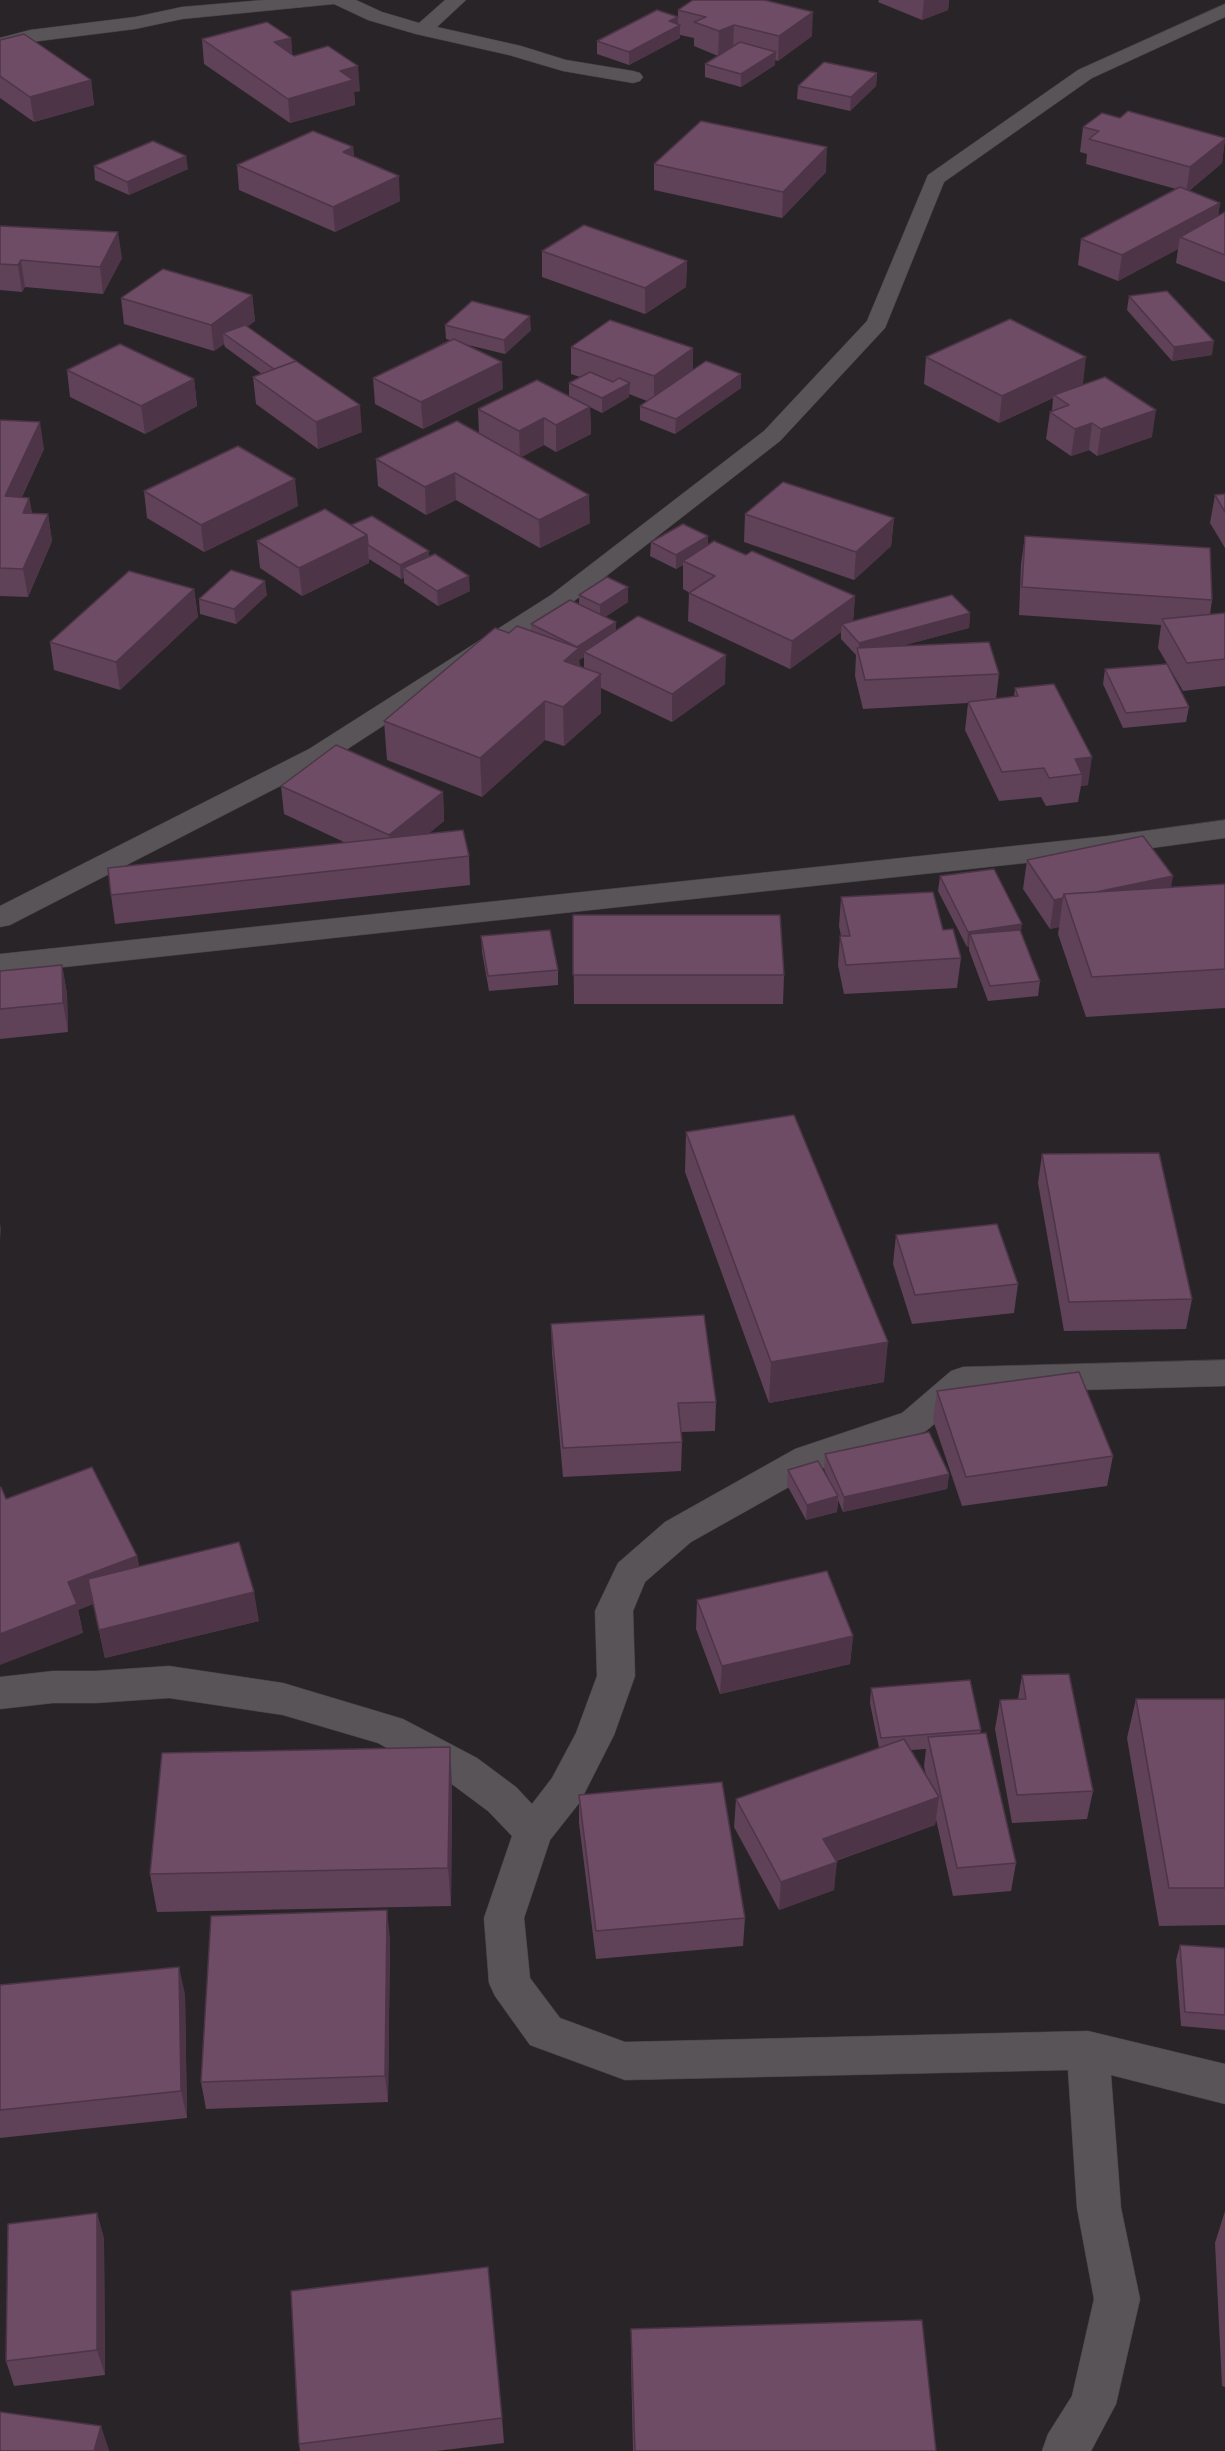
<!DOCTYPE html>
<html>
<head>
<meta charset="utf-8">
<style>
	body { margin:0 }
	canvas { display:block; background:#282427 }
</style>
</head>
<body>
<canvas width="1225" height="2451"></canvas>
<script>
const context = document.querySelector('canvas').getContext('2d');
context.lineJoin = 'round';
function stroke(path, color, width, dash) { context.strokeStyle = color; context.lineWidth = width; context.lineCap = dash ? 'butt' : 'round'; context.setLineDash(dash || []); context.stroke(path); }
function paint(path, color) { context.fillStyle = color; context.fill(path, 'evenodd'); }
const street = new Path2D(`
	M264 0H356L382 12 419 23 445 0H466L437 27 521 46 566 60 633 71 640 73 643 77 640 81 633 83 563 71 509 55 416 34 368 20 334 4 182 19 135 29 31 42 0 50V38L30 30 135 17 182 7Z
	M1225 4V17L1092 78 944 182 885 328 780 441 569 605 329 761 10 925 0 927V906L309 749 551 595 764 431 867 321 928 175 1078 70Z
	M1225 820V838L1108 854 0 974V954L1108 836Z
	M1225 1360V1386L971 1393 926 1431 821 1469 691 1542 645 1582 633 1611 635 1676 614 1735 580 1802 550 1840 524 1918 530 1978 560 2018 625 2042 1088 2031 1225 2064V2104L1111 2075 1121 2208 1140 2299 1116 2404 1091 2451H1042L1048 2434 1072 2396 1094 2299 1077 2208 1068 2070 625 2080 530 2045 495 1996 489 1983 484 1918 512 1836 488 1811 449 1782 378 1743 283 1715 169 1698 96 1703H53L0 1709V1677L53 1671H96L169 1666 283 1683 403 1719 477 1758 516 1787 532 1804 552 1778 576 1733 597 1676 595 1611 618 1563 665 1522 795 1449 902 1413 951 1371 963 1367Z`);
stroke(street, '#454144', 1);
paint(street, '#585457');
paint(new Path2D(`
	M879 0H949L948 10 922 20 878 2Z
	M678 10 812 36 778 61 775 60V65L741 87 705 77V64L718 56 694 46V38L680 35V38L629 65 597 54V41L678 17Z
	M291 38 292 55 360 91 354 92 355 105 290 123 204 64 202 39Z
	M0 40 91 80 94 105 34 122 0 98Z
	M877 73 876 86 850 111 797 99 798 86Z
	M1120 118 1225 138 1222 163 1189 191 1220 203 1218 216 1225 212V282L1176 263 1178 249 1118 281 1078 265 1081 239 1176 189 1086 164 1087 154 1080 152 1083 127Z
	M353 147 354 157 400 201 335 232 239 190 237 165Z
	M654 164 826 172 782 218 654 190Z
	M94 166 188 169 129 195 95 180Z
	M0 226 122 258 103 294 25 287 22 292 0 290Z
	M542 251 687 261 686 287 645 314 542 277Z
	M252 295 255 321 247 327 362 432 318 449 256 404 253 377 262 374 225 347 224 344 214 351 124 324 121 298Z
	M1129 296 1212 355 1172 361 1127 310Z
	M445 325 531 330 505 354 464 344 503 389 423 429 375 404 373 378 450 340 446 339Z
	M571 347 693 348V370L741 388 675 434 640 420V406L647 401 629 394V397L602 413 588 406 590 407 591 434 556 452 544 445 521 457 590 523 540 548 456 500 426 515 378 486 376 459 479 434 478 409 569 396V383L580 377 571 374Z
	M926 357 1083 384 1075 387 1152 437 1097 456 1089 450 1071 456 1046 439 1050 412 1052 411 1053 398 999 423 924 384Z
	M67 370 194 379 197 406 145 434 70 397Z
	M0 420 44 449 22 497 29 498 32 513 48 514 52 541 28 597 0 596Z
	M144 491 298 506 204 552 147 518Z
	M1225 494V548L1210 523 1215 495Z
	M745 514 894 518 891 546 854 580 744 542Z
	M351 525 429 557 470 591 438 606 404 583V578L401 579 369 559V563L302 596 260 568 257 541Z
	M708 536V545L746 555 855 596 853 621 970 613 969 628 901 646 999 674 996 699 1014 697 1015 688 1054 684 1088 785 1081 786 1078 802 1046 806 1041 797 999 801 965 730 968 703 863 709 855 676 856 655 841 639V632L790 669 688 621 689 593H690L683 589V565L676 569 650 556 651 542Z
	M1025 536 1212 600 1210 615 1225 613V686L1183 691 1158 648 1161 625 1019 615 1021 564Z
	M194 589 198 617 120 690 54 670 50 642Z
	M267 595 236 624 200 614 199 599Z
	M579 595 628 602 605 617 616 630 725 684 672 722 601 688V713L564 746 545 740 482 797 387 760 384 721 509 633 531 631V624L579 604ZM584 657V668L580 666 579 660Z
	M1105 669 1189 707 1186 722 1123 728 1103 684Z
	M281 786 443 792 444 821 428 834 469 856 470 885 115 924 111 895 346 843 284 814Z
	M1027 860 1171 887 1225 884V1008L1086 1017 1058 934 1059 927 1050 929 1023 889Z
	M940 876 1021 932 1040 981 1038 996 988 1001 969 950V947H967L938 891Z
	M841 897 943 930 961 958 957 988 844 994 838 965 840 936H841L839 926Z
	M573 915 784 975 783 1004H574Z
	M481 936 558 970V985L489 991 482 952Z
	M62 965 67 994 68 1032 0 1039V971Z
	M686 1132 884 1382 769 1403 685 1172Z
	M1042 1154 1192 1299 1186 1329 1064 1331 1038 1183Z
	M896 1235 1018 1284 1014 1313 912 1324 893 1264Z
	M551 1324 716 1402 715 1431 681 1432 682 1442 681 1471 563 1477 552 1353Z
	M937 1391 1113 1456 1107 1486 962 1506 933 1420Z
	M825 1454 949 1474 947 1489 843 1512 838 1500 837 1512 806 1520 787 1485 788 1470 829 1480 824 1469Z
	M6 1499 137 1556 139 1566 259 1621 105 1658 93 1604 78 1610 83 1633Z
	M697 1600 853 1636 850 1664 720 1694 696 1629Z
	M1022 1675 1093 1791 1087 1819 1012 1823 995 1729 1000 1700 1018 1699Z
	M871 1688 981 1730 980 1733 1016 1863 1011 1891 953 1896 936 1819 935 1825 836 1861 834 1890 779 1910 734 1827 736 1799 879 1748 870 1703ZM926 1749 924 1766 926 1776 911 1750Z
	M1136 1699H1225V1925L1159 1926 1127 1738Z
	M452 1786 451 1906 157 1912 150 1874Z
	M579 1795 745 1918 743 1946 596 1959 579 1823Z
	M390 1938 388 2102 206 2109 201 2082Z
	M1180 1945 1225 1948V2030L1181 2026 1176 1960Z
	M0 1985 185 1994 187 2118 0 2138Z
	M1225 2211V2387L1222 2386 1215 2243Z
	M97 2213 104 2239 105 2375 14 2386 6 2361Z
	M631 2329 936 2451H633L631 2363Z
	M502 2418 504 2443 436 2451H300L299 2444Z`), '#5f4158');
paint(new Path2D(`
	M924 0H949L948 10 922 20Z
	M813 12 812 36 778 61 779 36Z
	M678 17V26L680 25V38L629 65V52L669 21Z
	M734 25 733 49 718 56 719 31Z
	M291 38 293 62 274 42Z
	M776 52 775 65 741 87V74Z
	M358 66 360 91 354 92 355 105 290 123 288 99 340 71Z
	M877 73 876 86 850 111 851 97Z
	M91 80 94 105 34 122 30 97Z
	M1225 139 1222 163 1186 193 1190 167Z
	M353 147 355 173 343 152Z
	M827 147 826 172 782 218 783 192Z
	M186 156 188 169 129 195 127 182Z
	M399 176 400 201 335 232 333 207Z
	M1220 203 1216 229 1180 237 1178 249 1118 281 1122 255Z
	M118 232 122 258 103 294 100 267Z
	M21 260 25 287 22 292 18 265Z
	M687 261 686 287 645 314V288Z
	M252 295 255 321 231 339 223 333 224 344 214 351 211 325Z
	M530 316 531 330 505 354 504 340Z
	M1214 341 1212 355 1172 361 1174 347Z
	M693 348V374L654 403V376Z
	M1086 357 1083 384 1056 396 1054 395 1053 398 999 423 1002 396Z
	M502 362 503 389 423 429 421 402Z
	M741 374V388L675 434 676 419Z
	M194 379 197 406 145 434 141 406Z
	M630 383 629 397 602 413V398Z
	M360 405 362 432 318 449 316 422Z
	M590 407 591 434 556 452V425Z
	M1156 410 1152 437 1097 456 1101 429Z
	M544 418V445L520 458 519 431Z
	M40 422 44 449 9 524 5 496Z
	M1092 423 1089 450 1071 456 1075 429Z
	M455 473 456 500 426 515 425 487Z
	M295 479 298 506 204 552 201 525Z
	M589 495 590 523 540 548 539 520Z
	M29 498 34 525 23 513Z
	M48 514 52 541 28 597 23 569Z
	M894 518 891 546 854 580 856 552Z
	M367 535 369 563 302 596 299 568Z
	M708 536V551L683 561V565L676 569V555Z
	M429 551V566L403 568 404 578 401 579 400 565Z
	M469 576 470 591 438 606 437 591Z
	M265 581 267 595 236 624 234 609Z
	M628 587V602L600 620V605Z
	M194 589 198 617 120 690 116 662Z
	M855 596 853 624H842L841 632 790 669 792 641Z
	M970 613 969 628 859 657V643Z
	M616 622V637L584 652V657L579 660 580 687 564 661 577 647Z
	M726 655 725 684 672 722V694Z
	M601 674V713L564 746 563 707Z
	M545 701V740L482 797 480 758Z
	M1092 757 1088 785 1081 786 1082 774 1075 759Z
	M443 792 444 821 391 863 389 835Z
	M1173 876 1168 905 1065 898Z
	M1063 898 1059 927 1050 929 1054 900Z
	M1022 924 1020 939 970 934 969 947H967L968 932Z
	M62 965 67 994 68 1032 63 1003Z
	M0 1223 1 1229 0 1241Z
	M888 1342 884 1382 769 1403 771 1362Z
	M949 1474 947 1489 843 1512 844 1497Z
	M838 1496 837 1512 806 1520 807 1505Z
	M137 1556 143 1585 88 1579 93 1604 78 1610 83 1633 0 1665V1634L68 1582Z
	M254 1592 259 1621 105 1658 99 1630Z
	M853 1636 850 1664 720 1694 722 1666Z
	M450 1747 452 1786 451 1906 448 1868Z
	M939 1797 935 1825 820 1866 823 1839Z
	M837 1862 834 1890 779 1910 781 1882Z
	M387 1910 390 1938 388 2102 385 2076Z
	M179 1967 185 1994 187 2118 181 2091Z
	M97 2213 104 2239 105 2375 97 2350Z
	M101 2426 109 2450V2451H94Z`), '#4d3547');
const building = new Path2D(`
	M693 0H764L813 12 779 36 734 25 719 31 694 22 706 17 678 10Z
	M657 10 678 17 669 21 680 25 629 52 597 41Z
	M267 22 291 38 274 42 294 56 328 46 358 66 340 71 353 80 288 99 202 39Z
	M24 34 91 80 30 97 0 76V40Z
	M740 42 776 52 741 74 705 64Z
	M824 62 877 73 851 97 798 86Z
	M1128 111 1225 138V139L1190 167 1089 139 1099 131 1083 127 1102 113 1120 118Z
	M701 121 827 147 783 192 654 164Z
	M313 131 353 147 343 152 399 176 333 207 237 165Z
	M153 141 186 156 127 182 94 166Z
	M1180 187 1220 203 1122 255 1081 239Z
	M1225 212V255L1180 237Z
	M584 225 687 261 645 288 542 251Z
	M0 226 118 232 100 267 21 260 18 265 0 264Z
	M163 269 252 295 211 325 121 298Z
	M1167 291 1214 341 1174 347 1129 296Z
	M472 301 530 316 504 340 445 325Z
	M1010 319 1086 357 1002 396 926 357Z
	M610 320 693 348 654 376 571 347Z
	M245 325 296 361 274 369 223 333Z
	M454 339 502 362 421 402 373 378Z
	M120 344 194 379 141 406 67 370Z
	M296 361 360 405 316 422 253 377Z
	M706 361 741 374 676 419 640 406Z
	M590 372 613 382 619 378 630 383 602 398 569 383Z
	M1105 377 1156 410 1101 429 1092 423 1075 429 1050 412 1069 405 1054 395Z
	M537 380 590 407 556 425 544 418 519 431 478 409Z
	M0 420 40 422 5 496 29 498 23 513 48 514 23 569 0 568Z
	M457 421 589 495 539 520 455 473 425 487 376 459Z
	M238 446 295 479 201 525 144 491Z
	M783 482 894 518 856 552 745 514Z
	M1225 494V512L1215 495Z
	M325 509 367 535 299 568 257 541Z
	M372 516 429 551 400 565 368 545 367 535 351 525Z
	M683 524 708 536 676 555 651 542Z
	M1025 536 1210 548 1212 600 1022 587Z
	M714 541 746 555 752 551 855 596 792 641 689 593 715 576 683 561Z
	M435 554 469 576 437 591 403 568Z
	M231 570 265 581 234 609 199 599Z
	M129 571 194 589 116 662 50 642Z
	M607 577 628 587 600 605 579 595Z
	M952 595 970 613 859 643 842 624Z
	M570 600 616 622 577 647 531 624Z
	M1225 613V659L1187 663 1162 619Z
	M638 616 726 655 672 694 584 652Z
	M517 626 579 648 564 661 601 674 563 707 545 701 480 758 384 721 495 628 509 633Z
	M989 642 999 674 865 680 857 648Z
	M1167 664 1189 707 1126 713 1105 669Z
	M1054 684 1092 757 1075 759 1082 774 1049 778 1044 768 1002 772 968 702 1018 696 1015 688Z
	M336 745 443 792 389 835 281 786Z
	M463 830 469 856 111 895 108 868Z
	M1143 836 1173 876 1096 892 1064 894 1063 898 1054 900 1027 860Z
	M994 869 1022 924 968 932 940 876Z
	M1225 884V969L1092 977 1064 894Z
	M933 892 943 930 953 929 961 958 846 965 840 936H850L841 897Z
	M573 915H780L784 975H573Z
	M550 930 558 970 488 976 481 936Z
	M1020 930 1040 981 990 986 970 934Z
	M62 965 63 1003 0 1009V971Z
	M794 1115 888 1342 771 1362 686 1132Z
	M1159 1153 1192 1299 1069 1302 1042 1154Z
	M997 1224 1018 1284 915 1295 896 1235Z
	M704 1315 716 1402 678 1403 682 1442 563 1448 551 1324Z
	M1079 1372 1113 1456 966 1477 937 1391Z
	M929 1432 949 1474 844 1497 825 1454Z
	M818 1461 838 1496 807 1505 788 1470Z
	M92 1467 137 1556 68 1582 77 1604 0 1634V1488L1 1487 6 1499Z
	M239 1542 254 1592 99 1630 88 1579Z
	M827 1571 853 1636 722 1666 697 1600Z
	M1069 1674 1093 1791 1017 1795 1000 1700 1026 1699 1022 1675Z
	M970 1680 981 1730 881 1738 871 1688Z
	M1136 1699H1225V1888H1169Z
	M986 1733 1016 1863 957 1868 928 1737Z
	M904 1739 939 1797 823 1839 837 1862 781 1882 736 1799Z
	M450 1747 448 1868 150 1874 162 1753Z
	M722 1782 745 1918 596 1931 579 1795Z
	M387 1910 385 2076 201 2082 211 1916Z
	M1180 1945 1225 1948V2015L1185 2012Z
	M179 1967 181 2091 0 2110V1985Z
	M97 2213V2350L6 2361 8 2224Z
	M488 2267 502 2418 299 2444 291 2291Z
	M922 2320 936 2451H635L631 2329Z
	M0 2412 101 2426 94 2451H0Z`);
paint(building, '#6e4c66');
stroke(building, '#4d3547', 1.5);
</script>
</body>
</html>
